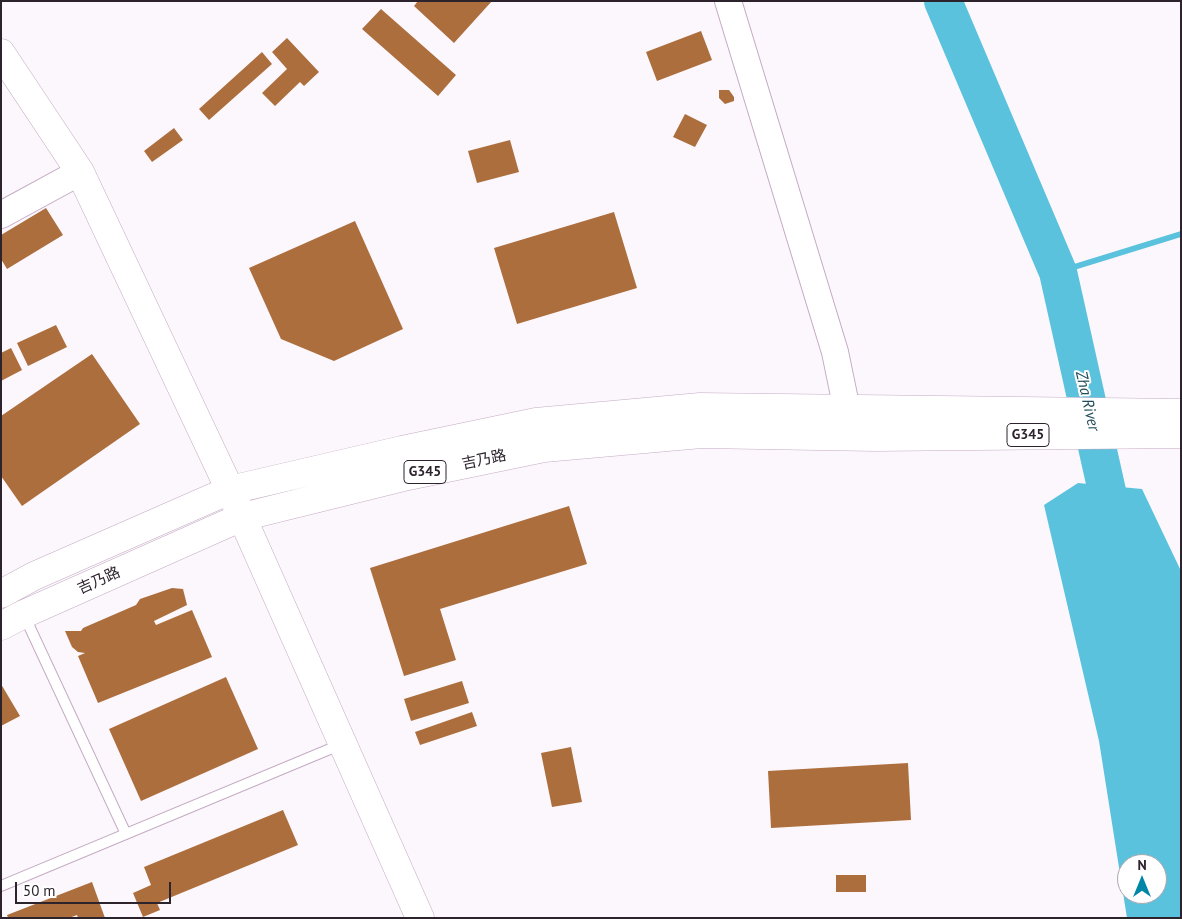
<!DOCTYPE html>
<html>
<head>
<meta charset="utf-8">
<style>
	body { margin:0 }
	#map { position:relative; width:1182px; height:919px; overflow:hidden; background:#fcf7fc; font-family:"PT Sans",sans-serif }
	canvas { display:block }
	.frame { position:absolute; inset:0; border:2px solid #2d232d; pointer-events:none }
	.north { position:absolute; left:1117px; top:854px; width:50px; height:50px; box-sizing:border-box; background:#fff; border:1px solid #aba7ab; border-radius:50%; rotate:0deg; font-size:14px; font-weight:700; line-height:20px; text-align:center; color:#2d232d }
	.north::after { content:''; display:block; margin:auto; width:18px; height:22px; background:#0087a8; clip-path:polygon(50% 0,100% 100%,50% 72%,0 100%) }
	.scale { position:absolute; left:15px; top:882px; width:156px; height:22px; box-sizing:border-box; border:2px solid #2d232d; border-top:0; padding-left:6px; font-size:15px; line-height:18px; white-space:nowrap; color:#2d232d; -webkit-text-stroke:4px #fff; paint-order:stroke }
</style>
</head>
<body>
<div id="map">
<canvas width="1182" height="919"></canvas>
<div class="frame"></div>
<div class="north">N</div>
<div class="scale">50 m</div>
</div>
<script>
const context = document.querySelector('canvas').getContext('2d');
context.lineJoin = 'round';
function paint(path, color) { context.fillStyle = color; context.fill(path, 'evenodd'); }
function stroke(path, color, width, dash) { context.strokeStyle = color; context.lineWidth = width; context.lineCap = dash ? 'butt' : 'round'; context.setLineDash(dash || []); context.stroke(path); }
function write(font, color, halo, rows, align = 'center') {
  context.font = font + ' "PT Sans","Noto Sans SC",sans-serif'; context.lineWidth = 4; context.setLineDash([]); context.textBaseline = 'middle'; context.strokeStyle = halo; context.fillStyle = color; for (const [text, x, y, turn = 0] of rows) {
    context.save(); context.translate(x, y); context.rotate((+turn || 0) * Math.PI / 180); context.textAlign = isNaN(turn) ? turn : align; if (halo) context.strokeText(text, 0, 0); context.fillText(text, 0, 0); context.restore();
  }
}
paint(new Path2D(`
	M1078 483 1142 489 1181 571V918H1127L1099 741 1044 505ZM1127 864H1157V894H1127Z`), '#5ac2dd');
stroke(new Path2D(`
	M1058 272 1181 234`), '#5ac2dd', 6);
stroke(new Path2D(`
	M943 1 1058 272 1117 536`), '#5ac2dd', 38);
paint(new Path2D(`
	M418 1H492L454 43 414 6Z
	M381 9 456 75 438 96 362 29Z
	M701 31 712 60 657 81 646 52Z
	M287 38 319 72 304 86 300 82 275 106 262 93 287 69 272 52Z
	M262 52 272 64 209 120 199 109Z
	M719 90H729L734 97V101L725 104 719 98Z
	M685 114 707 125 695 147 673 137Z
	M174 128 183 140 152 162 144 151Z
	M510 140 519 172 477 183 468 151Z
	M46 208 63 235 7 269 1 259V235Z
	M614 212 637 288 517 324 494 248Z
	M355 221 403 329 334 361 281 339 249 268Z
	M56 325 67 347 28 366 17 343Z
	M11 348 22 370 1 381V353Z
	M92 354 140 424 22 506 1 476V416Z
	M569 506 587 564 440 609 456 660 404 676 370 568Z
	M172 588 183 589 187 605 154 621 156 625 192 610 212 657 98 703 78 656 85 653 78 652 72 647 65 631H81L83 628 136 605 140 599Z
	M226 677 258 749 141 801 109 729Z
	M462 681 469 703 411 721 404 699Z
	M1 684 20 716 1 726Z
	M472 712 477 726 420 745 415 732Z
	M571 747 582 802 552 807 541 753Z
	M908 763 911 820 771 828 768 771Z
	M283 810 298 845 157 903 160 910 143 917 133 893 151 885 144 867Z
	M836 875H866V892H836Z
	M92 882 105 918H78L77 915 69 918H8L7 915Z`), '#ad6e3d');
const service = new Path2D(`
	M24 615 126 834
	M1 886 342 744`);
const tertiary = new Path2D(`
	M728 1 835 352 847 410 848 431
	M1 215 80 172`);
const secondary = new Path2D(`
	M1 53 80 172 230 490 420 918`);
const trunk = new Path2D(`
	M1 594 34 576 230 490 402 450 536 422 700 407 1181 413
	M1 626 24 614 242 517 408 476 544 448 701 434 875 437 1181 434`);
stroke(service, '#c4abc4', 12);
stroke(tertiary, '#c4abc4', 28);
stroke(secondary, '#c4abc4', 29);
stroke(trunk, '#c4abc4', 29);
stroke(service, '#fff', 10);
stroke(tertiary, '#fff', 26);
stroke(secondary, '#fff', 28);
stroke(trunk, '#fff', 28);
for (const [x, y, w] of [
	[1028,435,42],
	[425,472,42]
]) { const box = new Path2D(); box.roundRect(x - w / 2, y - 11.5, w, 23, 4); context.fillStyle = '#fff'; context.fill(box); stroke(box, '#2d232d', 1); }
write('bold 14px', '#2d232d', null, [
	["G345",1028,435],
	["G345",425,472]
]);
write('15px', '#2d232d', '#fff', [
	["吉乃路",484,460,-12],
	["吉乃路",99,581,-24]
]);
write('italic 16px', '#204d59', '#fff', [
	["Zha River",1087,401,77]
]);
</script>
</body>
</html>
